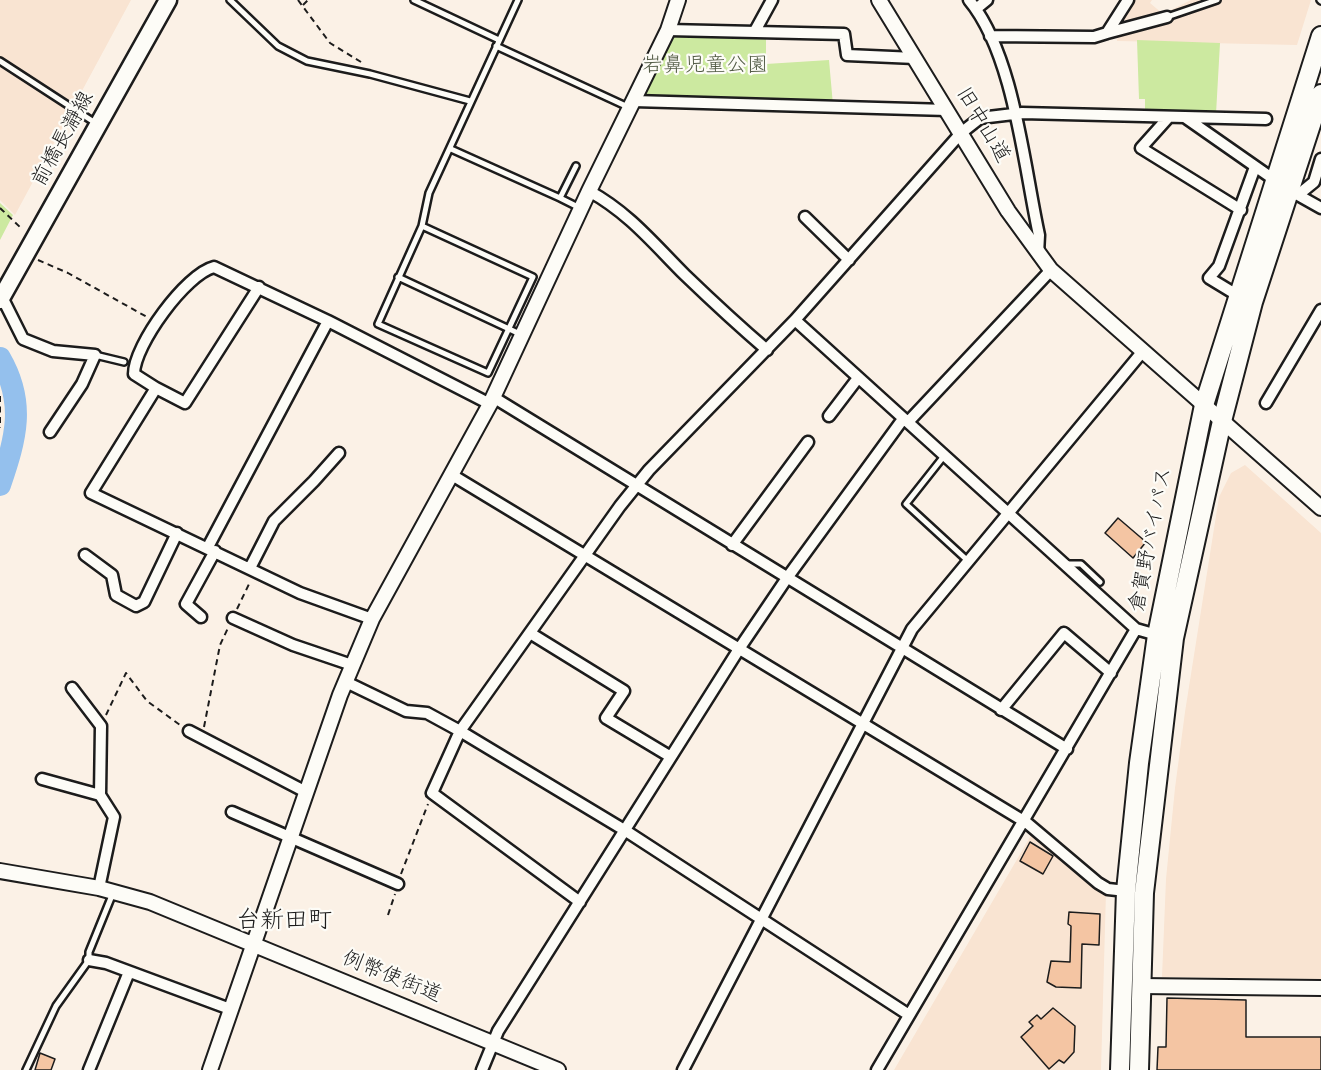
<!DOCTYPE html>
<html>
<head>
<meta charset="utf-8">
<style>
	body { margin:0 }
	canvas { display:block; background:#fbf1e6 }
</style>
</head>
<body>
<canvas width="1321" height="1070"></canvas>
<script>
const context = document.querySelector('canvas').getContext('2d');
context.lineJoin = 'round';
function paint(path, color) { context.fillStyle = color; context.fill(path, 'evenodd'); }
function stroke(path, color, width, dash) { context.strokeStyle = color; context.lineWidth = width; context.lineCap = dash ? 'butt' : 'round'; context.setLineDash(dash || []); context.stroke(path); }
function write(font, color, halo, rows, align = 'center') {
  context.font = font + ' "Gochi Hand","Klee One",sans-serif'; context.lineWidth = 4.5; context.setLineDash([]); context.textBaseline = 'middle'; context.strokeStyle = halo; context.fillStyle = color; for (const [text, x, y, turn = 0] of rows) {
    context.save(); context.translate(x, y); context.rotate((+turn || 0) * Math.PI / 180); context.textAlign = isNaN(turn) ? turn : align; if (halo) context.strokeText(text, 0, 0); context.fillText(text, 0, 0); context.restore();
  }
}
paint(new Path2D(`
	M0 0H131L15 215 0 200Z
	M1132 0H1152L1150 3 1163 14 1191 0H1311L1297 45 1117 41 1115 26Z
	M1245 465 1321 533V979L1162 977 1166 879 1175 788 1185 712 1219 497 1231 473Z
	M1033 832 1106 892 1101 1070H894Z`), '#f9e4d2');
paint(new Path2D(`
	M674 34 766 38V64L829 60 833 105 648 99 644 96Z
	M1137 40 1220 43 1216 114 1145 112V99H1139Z
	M0 203 13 215 0 240Z`), '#cce9a0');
stroke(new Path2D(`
	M0 358C26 403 16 438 0 485`), '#94c0ed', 22);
const building = new Path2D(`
	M1118 518 1146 542 1133 558 1105 533Z
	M1030 842 1053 856 1043 874 1020 861Z
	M1069 912 1100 914 1099 945 1082 944 1081 988 1056 987 1047 982 1051 961 1070 962 1071 926 1068 924Z
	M1167 998 1246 1000V1037H1321V1070H1157L1158 1047H1166Z
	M1053 1008 1075 1026 1074 1052 1064 1063 1059 1060 1049 1069 1021 1037 1033 1026 1029 1022 1037 1015 1041 1019Z
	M40 1053 55 1059 51 1070H35Z`);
paint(building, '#f4c5a3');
stroke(building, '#1c1c1c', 1.5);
const lane = new Path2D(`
	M230 0 278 46 307 61 370 74 470 101
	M414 0 499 40
	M1320 0 1321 1
	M1167 17 1217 0
	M496 46 628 107
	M0 61 97 124
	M451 149 560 198 576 166
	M560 198 580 208
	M422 226 533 277 488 373 378 324 422 226 429 193 518 0
	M398 277 522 335
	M95 355 124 362
	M944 456 906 504 968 561
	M1065 564H1081L1100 582
	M26 1070 56 1006 89 960V952L113 893`);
const street = new Path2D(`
	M969 0C1014 54 1024 167 1039 235L1038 254
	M976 9 987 0
	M668 30 844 34 847 55 915 58
	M755 31 772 0
	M1107 33 1167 17
	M990 36 1094 37 1107 33 1128 0
	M634 101 947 110
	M1186 118 1289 190 1321 208
	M1167 119 1141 148 1241 210
	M589 191C629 213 653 243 685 275 712 301 739 326 767 350
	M1298 195 1314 182 1321 159
	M805 217 849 260
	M1237 295 1209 278 1219 266 1255 167
	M2 297 23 339 53 351 95 355 82 384 50 432
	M795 320 1136 629
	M156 388 185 403 259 287
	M493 397 1067 749
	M1266 403 1321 310
	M829 416 858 378
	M908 422 1051 270
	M452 475 1027 823 1098 883 1108 889 1126 891
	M732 545 808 442
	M208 547 328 321
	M85 555 112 575 116 595 136 606 144 602 177 533
	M250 568 274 521 314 481 339 453
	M201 617 186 604 215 551
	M233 618 293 645 352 665
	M372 619 300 593 91 493 156 388 134 374C134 345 186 274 214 267L328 321 490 404
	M530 633 624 691 606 718 671 757
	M346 682 406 711 427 713 460 731 626 831 909 1015
	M72 688 101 726 100 795 114 817 99 888
	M1001 710 1064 633 1111 673
	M189 731 306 792
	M42 779 100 795
	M232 812 398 884
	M580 902 432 793 460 731 620 506 649 470 795 320 961 133 980 118 1022 113 1266 119
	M89 960 106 963 230 1009
	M89 1070 129 972
	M482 1070 498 1031 739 649 787 578 903 419
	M683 1070 912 629 1143 351
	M877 1070 1136 629 1157 635`);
const secondary = new Path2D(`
	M879 0 1008 211 1051 270 1321 508
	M0 871 99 888 150 902 558 1070
	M1140 986 1321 988
	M210 1070 340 695 372 619 490 404 589 191 668 30 678 0`);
const primary = new Path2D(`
	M0 300 168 0`);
const highway = new Path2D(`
	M1120 1070 1126 891 1139 763 1157 635 1204 405 1321 36
	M1139 1070 1144 893 1174 638 1222 421 1253 302 1321 94`);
stroke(lane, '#1c1c1c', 10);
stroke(street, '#1c1c1c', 15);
stroke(secondary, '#1c1c1c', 18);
stroke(primary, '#1c1c1c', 21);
stroke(highway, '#1c1c1c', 22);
stroke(new Path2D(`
	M298 0 330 43 361 62
	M303 5 308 0
	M0 208 22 229
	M38 260 68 273 147 317
	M0 396V428
	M237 609 250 582
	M106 715 126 673 147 701 180 725
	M204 727 220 645 228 628
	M401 874 428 804
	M388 915 395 894`), '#1c1c1c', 2, [6, 4.5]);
stroke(lane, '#fdfcf7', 5);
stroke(street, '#fdfcf7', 10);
stroke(secondary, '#fdfcf7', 14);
stroke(primary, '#fdfcf7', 16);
stroke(highway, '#fdfcf7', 18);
write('21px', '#515a44', '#fdfcf7', [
	["岩鼻児童公園",705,68]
]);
write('21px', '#1c1c1c', '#fdfcf7', [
	["旧中山道",981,126,59],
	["前橋長瀞線",65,140,-61],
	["倉賀野バイパス",1153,540,-79],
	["例幣使街道",391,979,22]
]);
write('24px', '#1c1c1c', '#fdfcf7', [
	["台新田町",284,923]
]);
</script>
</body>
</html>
